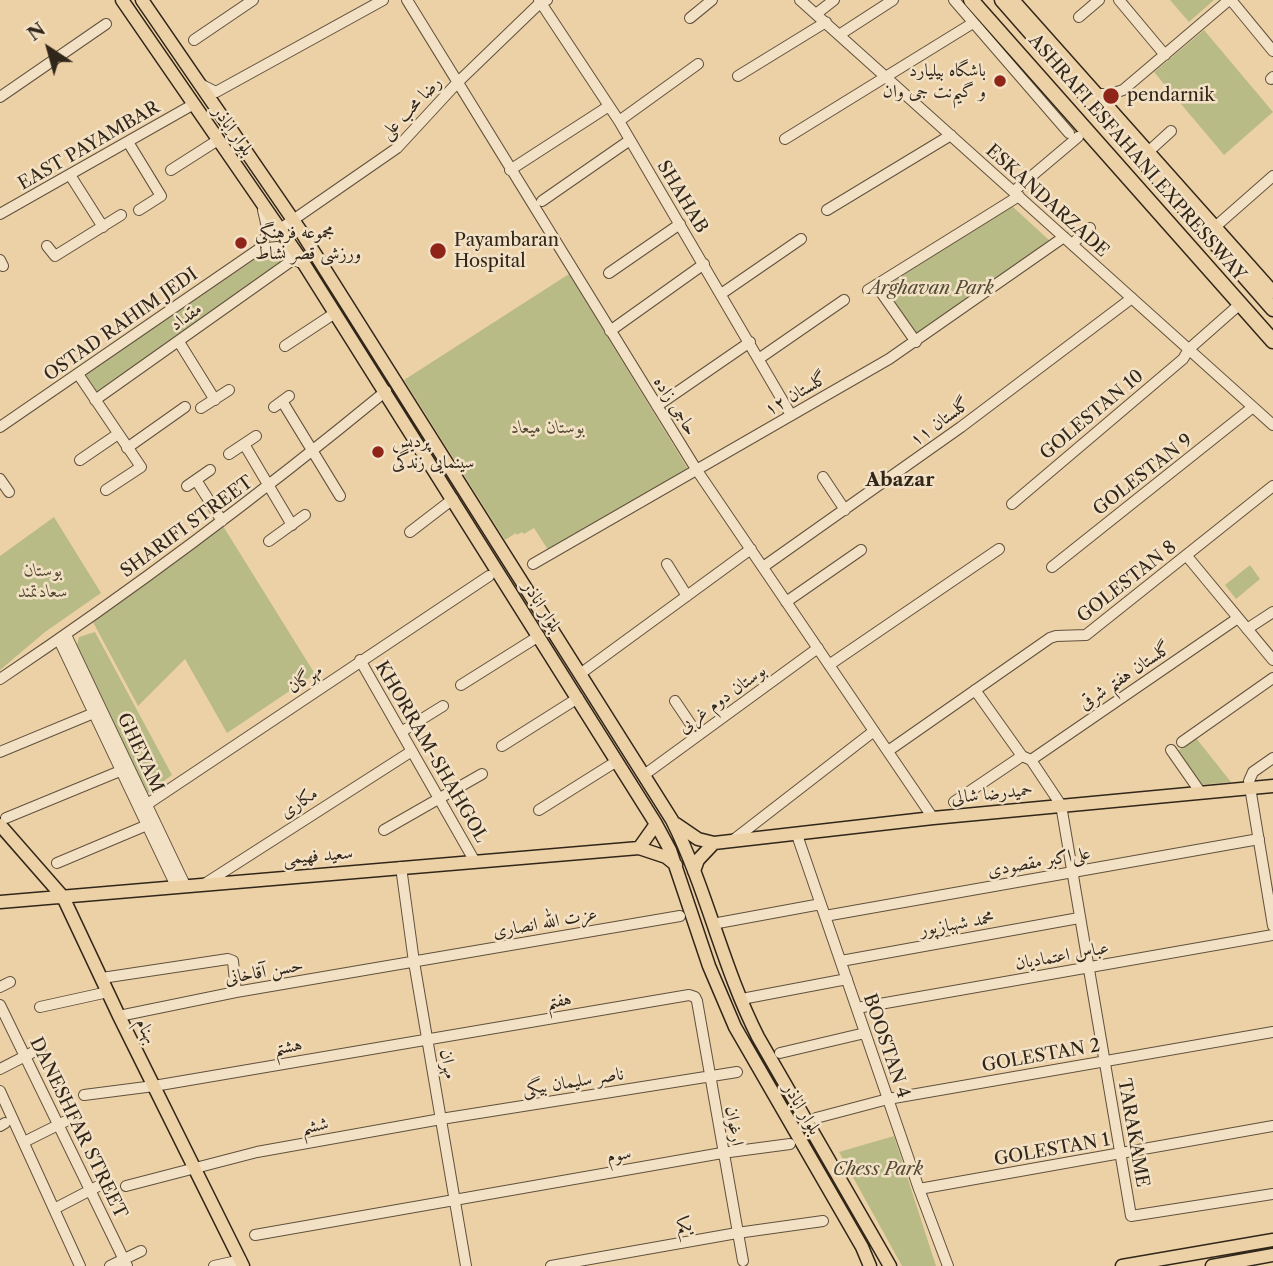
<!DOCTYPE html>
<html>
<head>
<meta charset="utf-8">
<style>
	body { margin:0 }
	#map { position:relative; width:1273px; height:1266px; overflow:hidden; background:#edd1a6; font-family:"Libre Caslon Text",serif }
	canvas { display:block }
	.north { position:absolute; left:14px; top:14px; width:70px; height:70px; -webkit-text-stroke:5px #f3e1c5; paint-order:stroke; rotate:324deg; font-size:19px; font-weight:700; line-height:28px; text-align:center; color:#31261a }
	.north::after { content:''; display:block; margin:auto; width:24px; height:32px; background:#31261a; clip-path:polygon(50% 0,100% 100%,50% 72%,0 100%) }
</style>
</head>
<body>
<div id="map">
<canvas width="1273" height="1266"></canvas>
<div class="north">N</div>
</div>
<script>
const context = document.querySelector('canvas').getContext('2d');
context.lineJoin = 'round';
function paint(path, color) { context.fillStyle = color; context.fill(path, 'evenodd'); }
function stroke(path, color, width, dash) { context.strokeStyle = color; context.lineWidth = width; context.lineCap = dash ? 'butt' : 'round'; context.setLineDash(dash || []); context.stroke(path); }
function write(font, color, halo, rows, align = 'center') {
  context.font = font + ' "Libre Caslon Text",Amiri,serif'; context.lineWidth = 5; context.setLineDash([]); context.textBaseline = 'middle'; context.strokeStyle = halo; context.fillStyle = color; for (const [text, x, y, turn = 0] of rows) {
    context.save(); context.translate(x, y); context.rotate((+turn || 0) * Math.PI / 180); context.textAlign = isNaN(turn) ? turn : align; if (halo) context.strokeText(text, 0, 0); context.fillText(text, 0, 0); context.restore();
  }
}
paint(new Path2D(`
	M1170 0H1214L1189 22Z
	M1204 30 1273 112 1224 155 1154 72Z
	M1012 206 1050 241 917 334 883 286Z
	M270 249 280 255 281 266 94 393 83 376Z
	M569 274 688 469 548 550 534 528 524 534 522 532 517 535 516 533 505 540 404 380Z
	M54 517 101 593 45 632 0 670V556Z
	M223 526 315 674 227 733 185 659 138 706 93 622Z
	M1250 565 1260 579 1236 599 1225 585Z
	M95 632 172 775 144 796 75 652 79 637Z
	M1196 738 1231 782 1199 785 1176 752Z
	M894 1136 936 1266H902L839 1152Z`), '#b9bb86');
const minor = new Path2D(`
	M407 0 696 469 933 818
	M539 0 619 121 791 415
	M800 0 1273 425
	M954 0 1069 133
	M1119 0 1165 55
	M1231 0 1273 51
	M816 14 834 0
	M1079 17 1099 0
	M690 18 712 0
	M839 35 893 0
	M194 40 253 0
	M738 76 826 22
	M1271 79 1273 77
	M200 84 216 92 383 0
	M1097 94H1111L1123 90 1229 0
	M0 97 106 24
	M619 121 698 64
	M785 139 973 23
	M128 142 161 196 139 210
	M1148 152 1171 131
	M171 170 218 140
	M510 170 609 106
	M70 175 103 227
	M1014 191 1078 137
	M542 201 630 140
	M827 210 951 135
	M0 214 194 104
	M1215 227 1273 176
	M280 229 397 148 457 83 540 3 547 0
	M1072 244 1090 228
	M47 246 55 256 121 215
	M259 249 277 247 299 262
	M0 260 3 266
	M609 273 680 224
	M876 285 916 342
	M868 290 1019 196
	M721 294 801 239
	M610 331 704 264
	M179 342 215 400
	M285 346 335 313
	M760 358 844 300
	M78 374 141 467 106 490
	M95 400 294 259
	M282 401 340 496
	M657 406 750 342
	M274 407 289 396
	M201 408 229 390
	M0 427 259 249 268 232 263 210
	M244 444 292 525
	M127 448 185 407
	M229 454 256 436
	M80 460 118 434
	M823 477 845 510
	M0 479 9 492
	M196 480 222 521
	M187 486 210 470
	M1012 504 1183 359 1189 349 1240 304
	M410 532 453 499
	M269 541 305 515
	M1186 555 1273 660
	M533 564 889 359 1064 237
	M667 564 687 596
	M763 567 961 427 1132 298
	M1052 567 1253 407
	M786 602 861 550
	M1247 629 1273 612
	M66 635 185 885
	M59 640 176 886
	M360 660 474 860
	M829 665 999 549
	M580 674 751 549
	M0 679C133 590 262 493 386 391
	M461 685 539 636
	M975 690 1022 756 1031 760 1061 805 1131 1216 1273 1194
	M675 701 698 735
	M401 732 443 706
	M1182 742 1273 678
	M502 746 578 698
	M1171 750 1201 793
	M888 751 1050 638 1056 636 1086 635 1273 486
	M0 752 94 713
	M1273 758 1253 772 1249 781 1273 926
	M1031 760 1238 618
	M644 775 818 648
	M954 802 1022 756
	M140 809 489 576
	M539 810 617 761
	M6 818 125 769
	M384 830 482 774
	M797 835 919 1189 948 1266
	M732 841 874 731
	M57 863 152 823
	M401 867 414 962 466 1266
	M206 883 412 751
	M825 916 1259 839
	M718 923 821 904
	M841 961 1079 918
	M102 978 228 959 233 961 236 992
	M0 987 10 982
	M747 998 847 979
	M0 1005 127 1266
	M40 1007 108 992
	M857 1008 1273 935
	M119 1016 236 992 680 916
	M780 1053 865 1033
	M0 1069 41 1048
	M0 1091 80 1266
	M84 1095 154 1086 689 995 695 997 697 1001 743 1261
	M816 1118 888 1099 1273 1032
	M0 1126 5 1123
	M24 1142 76 1116
	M126 1186 257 1152 441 1119 737 1072
	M919 1189 1273 1126
	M54 1209 106 1182
	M255 1235 722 1153 790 1144
	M110 1266 141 1251
	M214 1266 241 1260
	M551 1266 737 1233 823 1221`);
const major = new Path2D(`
	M122 0 304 264 656 824 670 850 709 966 735 1027 862 1247 870 1266
	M142 0 300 230 672 820C707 890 722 966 758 1037L890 1266
	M1013 0 1273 292
	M676 824 698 839 714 843 933 818 1273 786
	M0 825 63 897 119 1016 243 1266
	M639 848 656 824
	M694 871 698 860 714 843
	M0 902 639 848 666 857 676 865
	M1122 1266 1273 1240
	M1212 1266 1273 1255`);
const highway = new Path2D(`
	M971 0 1273 341
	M1002 0 1273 309`);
stroke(minor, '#60513d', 12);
stroke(major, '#31261a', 15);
stroke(highway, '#31261a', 17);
stroke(minor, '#f3e1c5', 10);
stroke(major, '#edd1a6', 12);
stroke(highway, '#edd1a6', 14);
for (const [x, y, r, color] of [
	[1000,81,7,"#8f2418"],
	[1111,96,9,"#8f2418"],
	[241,243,7,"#8f2418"],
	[438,251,9,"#8f2418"],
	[378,452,7,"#8f2418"]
]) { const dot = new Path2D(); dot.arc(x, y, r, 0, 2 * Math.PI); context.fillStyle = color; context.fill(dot); stroke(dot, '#f3e1c5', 2.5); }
write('18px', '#31261a', '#f3e1c5', [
	["باشگاه بیلیارد",986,71,"right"],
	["و گیم‌نت جی وان",986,92,"right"],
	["pendarnik",1127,96],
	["مجموعه فرهنگی",255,233],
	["ورزشی قصر نشاط",255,254],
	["Payambaran",454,241],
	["Hospital",454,262],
	["پردیس",392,442],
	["سینمایی زندگی",392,463]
], 'left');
write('18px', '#31261a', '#f3e1c5', [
	["رضا محب علی",411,108,-46],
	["بلوار اباذر",233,131,55],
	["EAST PAYAMBAR",89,146,-30],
	["ASHRAFI ESFAHANI EXPRESSWAY",1137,158,49],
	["SHAHAB",682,197,59],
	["ESKANDARZADE",1047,201,42],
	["مقداد",186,317,-36],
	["OSTAD RAHIM JEDI",121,325,-35],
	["گلستان ۱۲",796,394,-30],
	["حاجی زاده",675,406,58],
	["GOLESTAN 10",1092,415,-40],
	["گلستان ۱۱",940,422,-36],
	["GOLESTAN 9",1143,475,-38],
	["SHARIFI STREET",187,527,-36],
	["GOLESTAN 8",1127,582,-38],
	["بلوار اباذر",542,607,58],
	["گلستان هفتم شرقی",1125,676,-34],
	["مهرگان",305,679,-34],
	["بوستان دوم غربی",722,699,-36],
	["KHORRAM-SHAHGOL",431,752,60],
	["GHEYAM",140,753,65],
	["حمیدرضا شالی",992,794,-6],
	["مکاری",299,803,-33],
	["سعید فهیمی",318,856,-5],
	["علی‌اکبر مقصودی",1039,862,-10],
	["عزت الله انصاری",545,923,-10],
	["محمد شهبازپور",957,924,-10],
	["عباس اعتمادیان",1062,956,-10],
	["حسن آقاخانی",264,972,-10],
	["هفتم",559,1001,-9],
	["بهنام",146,1031,63],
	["BOOSTAN 4",886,1046,71],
	["هشتم",288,1047,-10],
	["GOLESTAN 2",1041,1056,-10],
	["مهران",448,1064,80],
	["ناصر سلیمان بیگی",573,1082,-9],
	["بلوار اباذر",802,1109,60],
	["ششم",315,1126,-10],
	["ارغوان",734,1126,81],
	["DANESHFAR STREET",78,1128,64],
	["TARAKAME",1133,1133,80],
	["GOLESTAN 1",1052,1150,-10],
	["سوم",619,1155,-10],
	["یکم",684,1226,-10]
]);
write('italic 18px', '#534b35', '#f3e1c5', [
	["Arghavan Park",931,289],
	["بوستان میعاد",548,428],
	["بوستان",43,571],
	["سعادتمند",43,592],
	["Chess Park",878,1170]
]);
write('bold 19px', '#31261a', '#f3e1c5', [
	["Abazar",900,481]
]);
</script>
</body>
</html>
